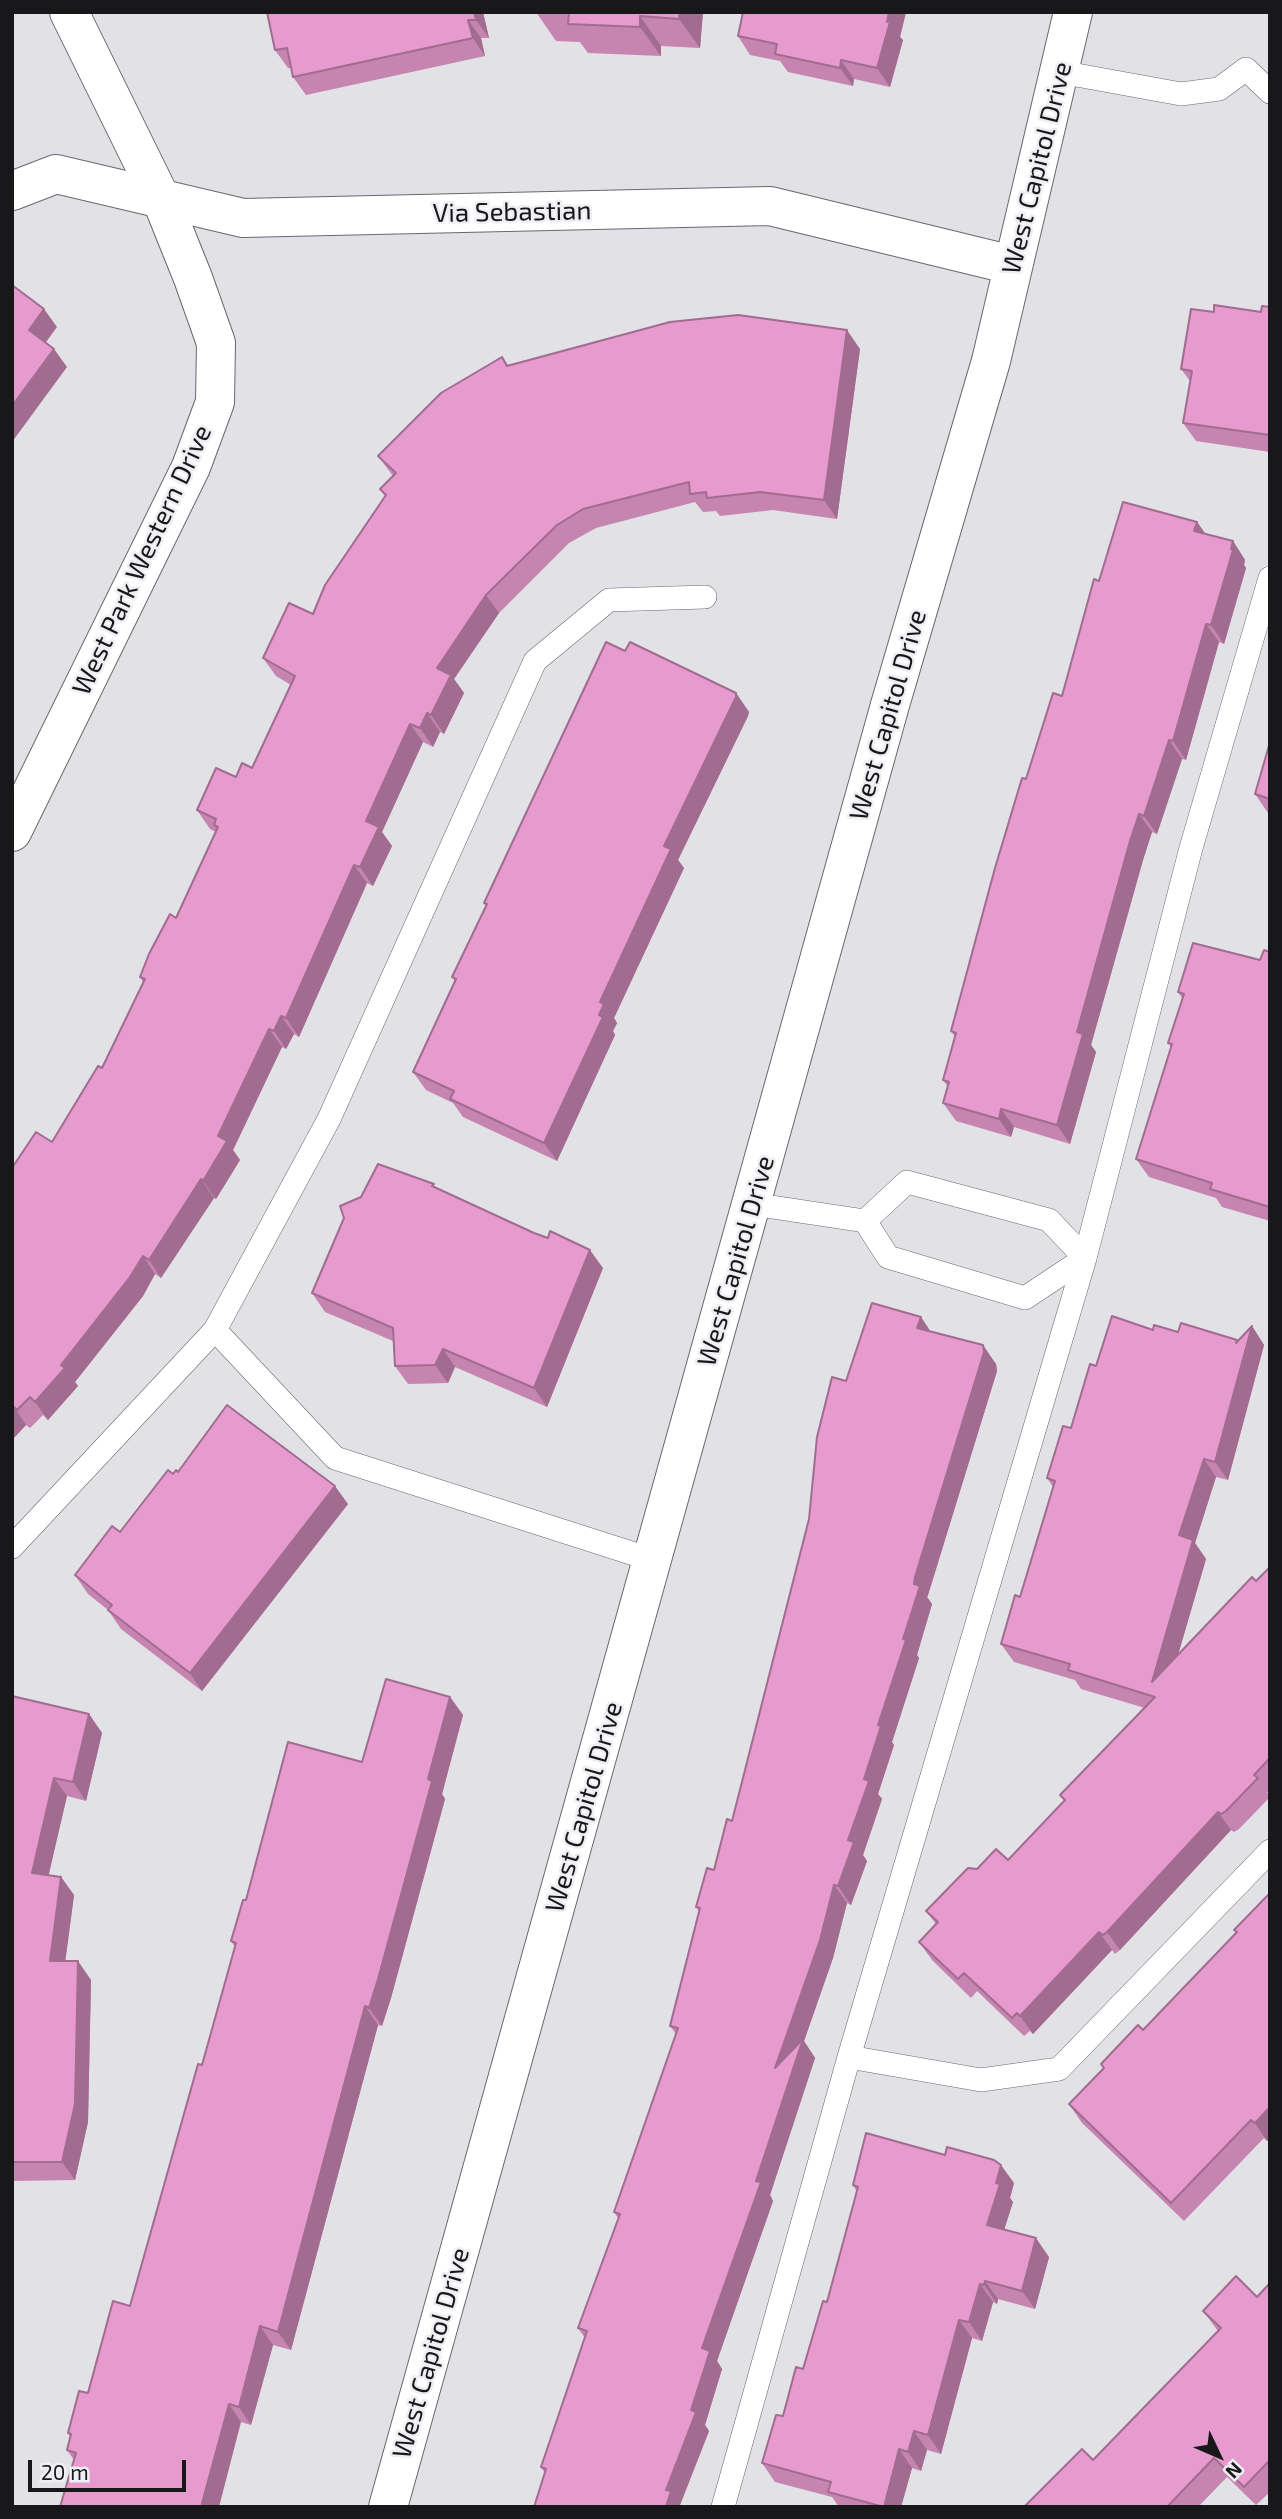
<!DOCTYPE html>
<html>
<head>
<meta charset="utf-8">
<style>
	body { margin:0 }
	#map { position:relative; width:1282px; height:2519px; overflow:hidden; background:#e1e1e6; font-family:"Exo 2",sans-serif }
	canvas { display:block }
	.frame { position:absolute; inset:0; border:14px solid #181719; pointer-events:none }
	.north { position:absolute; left:1184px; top:2421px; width:70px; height:70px; -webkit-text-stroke:5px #eeeef3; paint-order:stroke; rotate:134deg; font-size:19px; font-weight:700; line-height:28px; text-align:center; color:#181719 }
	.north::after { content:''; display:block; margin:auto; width:24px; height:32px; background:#181719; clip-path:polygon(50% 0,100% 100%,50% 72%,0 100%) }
	.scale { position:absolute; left:28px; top:2460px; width:158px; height:32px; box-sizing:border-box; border:4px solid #181719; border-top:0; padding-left:9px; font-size:21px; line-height:24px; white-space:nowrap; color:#181719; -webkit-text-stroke:5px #eeeef3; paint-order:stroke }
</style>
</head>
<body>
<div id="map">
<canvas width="1282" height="2519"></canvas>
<div class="frame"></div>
<div class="north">N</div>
<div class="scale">20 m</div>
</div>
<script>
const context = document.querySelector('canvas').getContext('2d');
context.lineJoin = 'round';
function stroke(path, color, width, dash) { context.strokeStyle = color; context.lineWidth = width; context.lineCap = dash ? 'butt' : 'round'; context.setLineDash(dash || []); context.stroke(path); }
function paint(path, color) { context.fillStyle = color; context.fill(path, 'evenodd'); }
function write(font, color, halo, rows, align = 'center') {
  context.font = font + ' "Exo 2",sans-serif'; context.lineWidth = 5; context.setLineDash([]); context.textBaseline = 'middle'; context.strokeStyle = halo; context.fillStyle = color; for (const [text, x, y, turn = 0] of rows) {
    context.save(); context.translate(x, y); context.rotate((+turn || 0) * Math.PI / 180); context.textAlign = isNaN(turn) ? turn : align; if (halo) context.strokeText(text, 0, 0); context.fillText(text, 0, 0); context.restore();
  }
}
const service = new Path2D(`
	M1060 72 1181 94 1219 89 1246 69 1270 92
	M752 1204 865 1221 888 1257 1025 1298 1085 1258
	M865 1221 907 1182 1049 1220 1085 1258
	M215 1330 335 1458 653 1560
	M12 1547 215 1330 329 1119 535 661 609 600 705 597
	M849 2057 981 2080 1059 2069 1270 1851
	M723 2507 849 2057 1085 1258 1191 848 1270 578`);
const minor = new Path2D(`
	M12 191 56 174 243 218 770 206 1012 265`);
const tertiary = new Path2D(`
	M12 832 191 467 215 402 216 343 193 278 162 201 69 12
	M388 2507 890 705 991 361 1073 12`);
stroke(service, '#69686d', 24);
stroke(minor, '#69686d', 40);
stroke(tertiary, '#69686d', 40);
stroke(service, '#fff', 23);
stroke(minor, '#fff', 38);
stroke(tertiary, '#fff', 38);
paint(new Path2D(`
	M267 12H483L489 38H481L485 56 306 95 293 77 291 68H288L275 50Z
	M536 12H703L700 48 661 46V56L588 53 580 42 556 41Z
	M743 12H906L900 37 903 40 890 87 854 79 853 86 788 72 780 61 750 55 738 36Z
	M1270 307V452L1196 441 1183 423 1190 381 1181 369 1214 312H1261Z
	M860 349 837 519 773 510 720 516 716 511 703 512 695 502 596 528 569 543 499 613 454 679 464 693 444 734 440 732 433 747 423 742 382 832 392 846 373 886 367 883 299 1037 294 1034 286 1049 282 1047 233 1150 240 1160 216 1199 214 1198 161 1278 155 1274 143 1296 75 1382 78 1386 48 1420 43 1415 30 1428 26 1425 12 1440V1168L52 1142 102 1068 143 982 140 977 176 918 216 832 210 829 197 810 236 777 252 768 291 685 276 676 263 658 313 614 385 496 380 489 393 476 378 456 502 357 508 365Z
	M1197 522 1205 534 1233 541 1245 560 1244 565 1246 568 1224 644 1219 642 1186 760 1182 759 1157 834 1152 832 1143 860 1091 1045 1096 1052 1070 1144 1014 1127 1011 1137 956 1121 943 1103 948 1087 943 1080 955 1037 951 1031 1026 779 1062 696 1099 581Z
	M625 651 736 693 749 712 748 716 678 860 684 868 614 1018 617 1023 613 1031 615 1035 557 1161 463 1117 453 1103 426 1090 413 1072 455 981 452 977 486 906 484 903Z
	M1270 742V813H1268L1255 794Z
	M1270 952V1221L1222 1207 1216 1198 1149 1177 1136 1159 1171 1047 1168 1043 1182 998 1178 992 1260 960Z
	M437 1189 603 1268 547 1407 455 1367 448 1383 408 1384 395 1366 393 1341 325 1312 312 1293Z
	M1252 1326 1264 1345 1228 1480 1216 1477 1195 1543 1206 1559 1178 1654 1270 1567V1790L1267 1792 1270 1797 1239 1829 1234 1832 1231 1830 1120 1950 1115 1954 1112 1950 1033 2034 1030 2031 1024 2036 977 1991 971 1998 932 1960 919 1942 936 1924 926 1911 977 1869 1008 1860 1065 1801 1060 1795 1145 1708 1081 1689 1075 1680 1014 1662 1001 1644 1020 1597 1053 1487 1047 1478 1071 1428 1096 1366 1153 1330 1237 1340 1238 1341Z
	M931 1331 996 1364 997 1371 928 1595 927 1597 932 1604 917 1655 919 1658 892 1742 894 1745 878 1794 882 1799 863 1855 867 1861 851 1905 847 1903 833 1958 804 2041 815 2058 770 2195 773 2201 717 2361 722 2369 705 2425 709 2431 680 2505 545 2473 541 2467 585 2338 578 2328 618 2218 614 2212 676 2034 670 2026 699 1912 696 1907 714 1870 732 1821 846 1381Z
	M178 1472 348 1504 202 1691 121 1629 108 1610 88 1594 75 1575 120 1532 173 1474Z
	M12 1696 89 1714 102 1733 86 1801 67 1796 48 1875 61 1877 74 1895 65 1961 91 1980 88 2122 75 2180 12 2181Z
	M450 1697 463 1715 442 1794 445 1799 391 1998 382 2026 378 2025 291 2350 273 2345 251 2425 241 2422 74 2460 67 2450 70 2436 68 2433 130 2306 202 2065 235 1947 231 1941 246 1900 362 1762Z
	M1270 1893 1267 2141 1264 2138 1184 2221 1082 2123 1069 2104 1104 2069 1101 2064 1143 2030 1236 1932 1234 1930Z
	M1014 2183 1010 2198 1013 2202 1004 2229 1049 2257 1035 2309 998 2299 997 2304 993 2302 982 2341 972 2338 941 2454 927 2450 921 2471 912 2468 901 2507H839L832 2497 775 2482 762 2463 803 2369 827 2302 857 2192 853 2185Z
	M1270 2283V2492L1256 2505 1227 2477 1198 2507H1024L1093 2460 1218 2331 1203 2311 1257 2297Z`), '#c684b0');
paint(new Path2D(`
	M474 12H483L489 38 476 20Z
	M680 12H703L700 48 679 19Z
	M889 12H906L900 37 903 40 890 87 877 68Z
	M640 16 661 46V56L640 27Z
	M468 20 481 38 485 56 473 38Z
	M841 60 854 79 853 86 840 68Z
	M44 309 57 327 41 349 29 330Z
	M847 330 860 349 837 519 824 500Z
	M54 349 67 367 12 442V406Z
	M1197 522 1210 540 1194 531Z
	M1233 541 1245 560 1244 565 1246 568 1224 644 1211 625Z
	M486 595 499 613 454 679 464 693 444 734 431 715 437 668Z
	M1206 624 1219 642 1186 760 1173 741Z
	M736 693 749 712 748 716 678 860 684 868 614 1018 617 1023 613 1031 615 1035 557 1161 544 1143 599 1015 600 1002 664 846Z
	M427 713 440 732 433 747 420 728Z
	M410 724 423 742 382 832 392 846 373 886 360 867 366 821Z
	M1169 740 1182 759 1157 834 1144 816Z
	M1139 814 1152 832 1143 860 1091 1045 1096 1052 1070 1144 1057 1125 1077 1032 1130 841Z
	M354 865 367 883 299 1037 286 1018Z
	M281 1016 294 1034 286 1049 274 1031Z
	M269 1029 282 1047 233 1150 240 1160 216 1199 203 1181 218 1136Z
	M1001 1109 1014 1127 1011 1137 999 1119Z
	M201 1179 214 1198 161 1278 149 1260Z
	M590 1250 603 1268 547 1407 534 1388Z
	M143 1256 155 1274 143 1296 75 1382 78 1386 48 1420 35 1402Z
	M921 1317 933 1335 917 1328Z
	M1252 1326 1264 1345 1228 1480 1215 1462 1236 1343 1237 1340 1245 1351Z
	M983 1345 996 1364 997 1371 928 1595 927 1597 932 1604 917 1655 919 1658 892 1742 894 1745 878 1794 882 1799 863 1855 867 1861 851 1905 838 1886 848 1840 878 1725 903 1639 915 1577Z
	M443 1349 455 1367 448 1383 435 1365Z
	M14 1407 26 1425 12 1440V1408Z
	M1204 1459 1216 1477 1195 1543 1206 1559 1165 1700 1152 1682 1179 1535Z
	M335 1486 348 1504 202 1691 190 1673Z
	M450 1697 463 1715 442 1794 445 1799 391 1998 382 2026 369 2008Z
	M89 1714 102 1733 86 1801 73 1782Z
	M54 1778 67 1796 45 1891 32 1873Z
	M1218 1812 1231 1830 1120 1950 1107 1932Z
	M61 1877 74 1895 63 1979 50 1961Z
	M834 1885 847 1903 833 1958 804 2041 815 2058 770 2195 773 2201 717 2361 722 2369 705 2425 709 2431 680 2505 682 2507H666V2490L691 2410 702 2348 756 2181 775 2068Z
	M1099 1932 1112 1950 1033 2034 1020 2016Z
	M78 1961 91 1980 88 2122 75 2180 62 2162Z
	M365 2006 378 2025 291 2350 278 2332Z
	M1270 2107V2139L1267 2141 1255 2123Z
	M1001 2165 1014 2183 1010 2198 1013 2202 1000 2243 987 2225 996 2183Z
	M1036 2238 1049 2257 1035 2309 1022 2291Z
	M985 2281 998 2299 997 2304 984 2285Z
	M980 2284 993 2302 982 2341 969 2322Z
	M959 2320 972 2338 941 2454 928 2435Z
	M260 2326 273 2345 251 2425 239 2407Z
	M229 2404 241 2422 219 2507H201Z
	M914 2431 927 2450 921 2471 908 2452Z
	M899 2449 912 2468 901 2507H884Z`), '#a16c90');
const building = new Path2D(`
	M267 12H474L476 20H468L473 38 293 77 287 48 275 50Z
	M565 12H680L679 19 640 16V27L568 24 569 12Z
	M743 12H889L887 22H890L877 68 841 60 840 68 775 54 777 44 738 36Z
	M12 285 44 309 29 330 54 349 12 406Z
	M1214 305 1261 312 1262 306 1270 307V435L1183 423 1192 371 1181 369 1191 309 1214 312Z
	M738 315 847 330 824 500 760 492 707 498 706 492 690 494 689 482 583 509 557 525 486 595 437 668 451 675 431 715 427 713 420 728 410 724 366 821 379 827 360 867 354 865 286 1018 281 1016 274 1031 269 1029 218 1136 227 1141 203 1181 201 1179 149 1260 143 1256 130 1277 61 1365 65 1368 35 1402 30 1397 17 1410 14 1407 12 1408V1168L36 1132 52 1142 98 1066 102 1068 145 979 140 977 149 954 170 914 176 918 218 827 214 825 216 819 197 810 216 768 236 777 242 763 252 768 295 676 263 658 289 603 313 614 325 585 386 495 380 489 396 473 378 456 441 393 502 357 507 366 670 322Z
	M1123 502 1197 522 1194 531 1233 541 1231 549 1233 550 1211 625 1206 624 1173 741 1169 740 1144 816 1139 814 1130 841 1077 1032 1083 1034 1057 1125 1001 1109 999 1119 943 1103 949 1082 943 1080 956 1033 951 1031 995 868 1022 778 1026 779 1053 693 1062 696 1094 579 1099 581Z
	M606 642 625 651 630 642 736 693V697L664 846 671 849 600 1002 604 1004 599 1015 603 1017 544 1143 450 1099 454 1091 413 1072 456 979 452 977 487 904 484 903Z
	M1270 742V799L1255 794Z
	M1193 943 1260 960 1264 950 1270 952V1207L1210 1189 1212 1183 1136 1159 1172 1044 1168 1043 1184 994 1178 992Z
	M378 1164 434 1184 432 1186 534 1233 548 1238 550 1231 590 1250 534 1388 443 1349 435 1365 395 1366 393 1328 312 1293 344 1218 340 1206 361 1197Z
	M872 1303 921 1317 917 1328 983 1345 984 1352 915 1577 914 1584 920 1586 903 1639 906 1640 878 1725 881 1726 864 1779 869 1781 848 1840 854 1842 838 1886 834 1885 820 1940 775 2068 803 2039 756 2181 761 2182 702 2348 710 2351 691 2410 696 2412 666 2490 671 2491 666 2507H534L546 2469 541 2467 587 2331 578 2328 620 2214 614 2212 678 2028 670 2026 700 1908 696 1907 707 1868 714 1870 727 1819 732 1821 809 1519 817 1437 832 1377 846 1381Z
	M1112 1316 1153 1330 1154 1325 1178 1332 1181 1323 1237 1340 1236 1343 1252 1326 1215 1462 1204 1459 1179 1535 1193 1540 1152 1682 1252 1577 1256 1581 1270 1567V1758L1254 1775 1258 1778 1226 1811 1221 1814 1218 1812 1107 1932 1103 1935 1099 1932 1020 2016 1017 2013 1012 2018 964 1973 958 1979 919 1942 938 1922 926 1911 968 1868 977 1869 996 1849 1008 1860 1065 1800 1060 1795 1155 1697 1068 1670 1070 1664 1001 1644 1015 1595 1020 1597 1055 1481 1047 1478 1063 1426 1071 1428 1090 1364 1096 1366Z
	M227 1405 335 1486 190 1673 108 1610 112 1605 75 1575 112 1526 120 1532 168 1470 173 1474 176 1470 178 1472Z
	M386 1679 450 1697 428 1779 432 1781 378 1979 369 2008 365 2006 278 2332 260 2326 239 2407 229 2404 201 2507H60L76 2453 67 2450 71 2434 68 2433 79 2391 88 2393 113 2301 130 2306 198 2064 202 2065 236 1943 231 1941 243 1900H246L288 1742 362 1762Z
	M12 1696 89 1714 73 1782 54 1778 32 1873 61 1877 50 1961H78L75 2104 62 2162H12Z
	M1270 1893V2107L1255 2123 1251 2120 1171 2203 1069 2104 1104 2068 1101 2064 1138 2025 1143 2030 1237 1932 1234 1930Z
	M866 2133 945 2155 947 2147 994 2160 1001 2165 996 2183 1000 2184 987 2225 1036 2238 1022 2291 985 2281 984 2285 980 2284 969 2322 959 2320 928 2435 914 2431 908 2452 899 2449 884 2507 828 2492 831 2482 762 2463 776 2415 783 2416 796 2367 803 2369 823 2301 827 2302 858 2187 853 2185Z
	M1236 2276 1257 2297 1270 2283V2460L1244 2487 1214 2458 1167 2507H1024L1082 2449 1093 2460 1221 2328 1203 2311Z`);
paint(building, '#e69acd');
stroke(building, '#a16c90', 2);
write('26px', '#181719', '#eeeef3', [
	["West Capitol Drive",1037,168,-76],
	["Via Sebastian",512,212,-1],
	["West Park Western Drive",142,560,-65],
	["West Capitol Drive",888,715,-74],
	["West Capitol Drive",736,1261,-74],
	["West Capitol Drive",584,1807,-74],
	["West Capitol Drive",431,2353,-74]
]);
</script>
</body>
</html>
